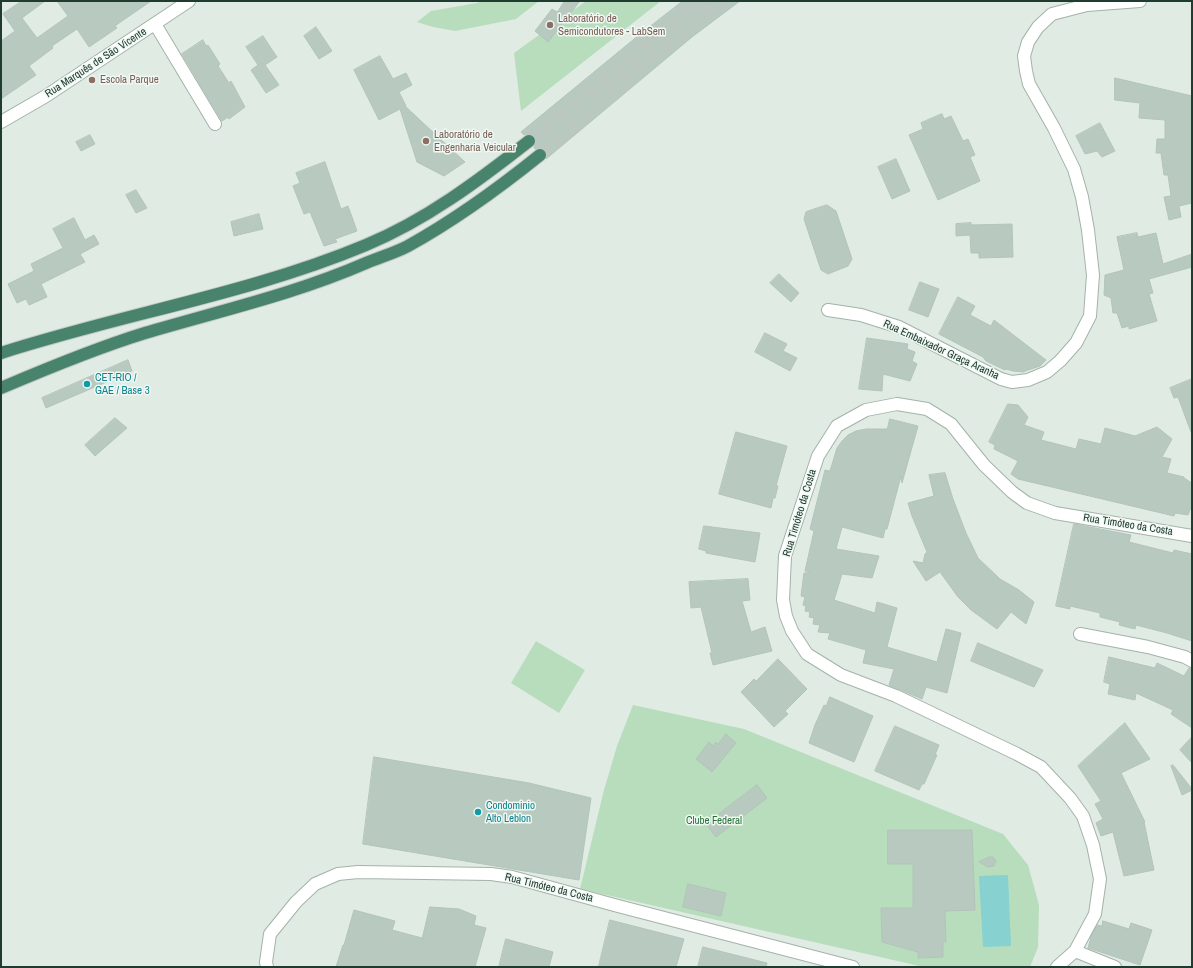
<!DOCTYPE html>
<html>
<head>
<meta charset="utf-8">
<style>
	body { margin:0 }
	#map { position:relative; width:1193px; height:968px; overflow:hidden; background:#e0ebe4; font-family:"Archivo Narrow",sans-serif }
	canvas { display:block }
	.frame { position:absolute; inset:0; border:2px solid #203b30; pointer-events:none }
</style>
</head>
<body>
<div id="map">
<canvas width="1193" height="968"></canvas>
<div class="frame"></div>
</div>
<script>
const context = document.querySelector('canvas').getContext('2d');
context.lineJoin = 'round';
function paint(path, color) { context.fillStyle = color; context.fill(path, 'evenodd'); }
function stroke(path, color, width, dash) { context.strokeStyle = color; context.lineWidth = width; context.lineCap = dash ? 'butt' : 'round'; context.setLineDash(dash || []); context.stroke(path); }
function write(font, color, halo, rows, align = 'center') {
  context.font = font + ' "Archivo Narrow",sans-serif'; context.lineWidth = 3; context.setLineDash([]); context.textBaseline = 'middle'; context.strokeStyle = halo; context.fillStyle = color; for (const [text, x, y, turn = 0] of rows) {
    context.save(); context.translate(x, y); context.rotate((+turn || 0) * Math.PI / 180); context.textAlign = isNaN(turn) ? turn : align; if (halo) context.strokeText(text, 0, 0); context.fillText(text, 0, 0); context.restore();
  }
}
paint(new Path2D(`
	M482 1H539L516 19 455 31 433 27 417 22 431 11 477 3Z
	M586 1H661L521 111 514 53Z
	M536 641 585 670 559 713 511 683Z
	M633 705 744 729 1003 834 1028 865 1039 905 1038 947 1030 967H924L580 889 604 790 617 746Z`), '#b8ddbc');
paint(new Path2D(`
	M1008 875 1011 946 983 947 979 876Z`), '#87d1d0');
const building = new Path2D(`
	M22 1H45L22 18 37 38 68 16 57 1H151L122 21 115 26 117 28 89 47 77 29 52 46 53 48 29 66 36 75 1 99V41L15 31 3 14Z
	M565 1H580L548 42 535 31 552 9 557 12Z
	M683 1H740L692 37 546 159 547 154 546 150 539 148 535 149 534 147 536 140 535 136 528 134 524 135 521 132 639 35Z
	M316 27 332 51 319 59 304 36Z
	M263 36 277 57 265 65 279 85 266 93 251 70 258 65 246 47Z
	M203 40 206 46 208 45 220 64 218 66 229 83 231 81 245 107 229 119 228 117 222 121 182 54Z
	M380 56 393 79 406 73 412 85 399 92 406 106H405L465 162 444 176 417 162 400 109 379 120 354 70Z
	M1115 78 1192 96V203L1179 206 1181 217 1169 220 1164 197 1171 196 1168 175H1164L1161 153H1156L1157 139H1165V120L1139 118 1140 103 1115 100Z
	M942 114 944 119 951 116 963 141 968 139 975 155 970 157 980 181 938 200 909 135 923 129 921 123Z
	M1100 123 1115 151 1102 157 1097 151 1085 154 1076 136Z
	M90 135 95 144 81 151 76 142Z
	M896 159 910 191 892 199 878 167Z
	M325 162 341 209 348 206 357 231 335 239 337 242 324 246 310 212 304 214 293 186 300 183 296 173Z
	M136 190 147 208 136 213 126 195Z
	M827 205 836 211 852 259 848 266 828 274 821 270 804 219 806 212Z
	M259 214 263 229 234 236 231 222Z
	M74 218 85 240 94 235 99 244 80 254 85 262 41 284 47 297 29 305 26 299 17 303 8 284 34 271 31 264 63 248 53 229Z
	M971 223V225L1012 224 1013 257 979 258V253H971L970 235 956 236V224Z
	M1137 233 1138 237 1156 233 1163 264 1192 254V267L1149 279 1153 293 1149 294 1157 321 1129 329V326L1122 328 1117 313H1113L1111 298 1104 295 1105 275 1124 270 1117 237Z
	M779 274 799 293 791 302 770 283Z
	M920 282 939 289 928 317 909 310Z
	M958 297 975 306 970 315 991 326 994 320 1046 360 1040 366 1028 370 1023 372 1013 371 1006 369 1005 370 986 361 983 357 939 334Z
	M765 333 787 344 783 351 797 358 790 371 755 352Z
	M867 338 908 344 907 349 915 352 912 361 917 364 910 381 883 374 882 391 859 389Z
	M128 360 132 371 46 408 42 398Z
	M1192 379V431L1191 432 1178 397 1174 398 1170 388Z
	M1008 404 1018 405 1028 417 1024 425 1044 432 1041 440 1076 449 1079 439 1101 444 1105 428 1135 436 1157 427 1172 439 1162 457 1171 459 1167 473 1184 477V478L1192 483V505L1188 515 1175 513 1174 516 1018 479 1011 474 1018 461 994 449 995 445 989 442Z
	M115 418 127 428 95 456 85 445Z
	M890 419 918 426 902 483 901 476 887 529H885L883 538 842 527 836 549 879 556 872 578 842 574 834 600 875 613 877 602 897 608 887 647 937 662 946 629 961 633 947 693 926 687 922 699 889 685 894 669 863 663 866 650 828 639 830 633 818 632 820 625 813 624 814 618 809 617 810 612 805 611 806 606 803 605 805 597 801 596 804 573H810L805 571 814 531 810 529 825 470 830 471 837 448 842 441 848 435 856 431 866 429H887Z
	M736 432 787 446 776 486H778L775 498H773L771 508 719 494Z
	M945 473 953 499 966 533 978 558 1000 579 1019 590 1034 602 1026 624 1011 612 997 629 971 610 958 597 940 572 926 581 913 561 923 563 925 554 927 552 912 516 908 503 934 496 929 475Z
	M1074 524 1131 535 1129 542 1173 553 1174 550 1192 554V641L1167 633 1136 625 1135 629 1119 625 1120 622 1100 617V613L1070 606V609L1056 606Z
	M704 526 760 533 755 562 706 553V551L699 549Z
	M748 579 750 600 742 601 751 632 765 627 772 651 713 665 710 653H712L701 607 691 608 689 582Z
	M978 643 1043 670 1034 687 971 661Z
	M1109 657 1155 668 1157 663 1184 676 1189 668H1192V728L1171 714 1173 710 1136 693 1135 700 1108 694 1110 684 1104 682Z
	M778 659 807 689 785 711 788 714 774 727 741 692 754 679 756 681Z
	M830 697 873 716 854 762 809 743 815 725 824 705 826 706Z
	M1125 723 1150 759 1121 773 1145 822H1144L1154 870 1124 876 1113 832 1101 836 1096 823 1103 819 1095 804 1101 801 1078 766Z
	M895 726 939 745 935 755H937L928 775 924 784H922L919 790 875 771Z
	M726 734 736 743 712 772 696 759 709 742 713 746 716 742 718 744Z
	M1192 737V763L1180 750Z
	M374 757 529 783 591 798 579 880 363 844Z
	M1173 765 1192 789V790L1182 795 1171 766Z
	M757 785 767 798 716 837 706 824Z
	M888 830H972L975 910 945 911 946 942H943V957L918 958V952L882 942 881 908H913V864H888Z
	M989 857H993L996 861 994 866 988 867 979 862Z
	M688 884 726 893 721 916 683 907Z
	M430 907 459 909 476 916 474 925 486 928 475 967H336L343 945H344L354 910 395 921 392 930 422 938Z
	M610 920 684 939 676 967H604L599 966Z
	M1103 921 1129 929 1131 923 1152 930 1140 965 1088 948 1091 937 1097 925 1102 926Z
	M506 939 553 952 549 967H499Z
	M703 947 767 963 766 967H698Z`);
paint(building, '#b8c9bf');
stroke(building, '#b2c4ba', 1);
stroke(new Path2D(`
	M529 141 701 1
	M540 155 656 54 722 1`), '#bac8c0', 12, [12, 6]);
const minor = new Path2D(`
	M155 24 215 124
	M828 310 861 315 899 327 1001 379 1012 382 1028 380 1047 372 1060 361 1076 343 1090 316 1093 275 1088 230 1082 197 1074 169 1054 128 1029 84 1026 71 1024 56 1028 42 1038 27 1052 14 1087 5 1140 1
	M1080 634 1148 647 1185 657 1192 661
	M1075 951 1115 967
	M267 967 266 962 270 934 296 902 315 884 338 874 358 872 491 874 512 877 618 906 853 967
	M1057 967 1075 951 1095 914 1100 879 1093 845 1083 816 1070 798 1041 767 1017 754 896 696 841 675 807 654 792 631 786 616 783 600 785 556 818 456 837 426 866 410 897 404 927 409 951 424 984 465 1012 492 1027 503 1055 513 1192 536`);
const tertiary = new Path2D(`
	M1 122 46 96 189 1`);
const trunk = new Path2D(`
	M1 353C122 314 249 294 366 245 426 220 478 181 529 141
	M1 388C48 368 96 348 145 333 219 311 295 294 366 263 380 257 395 253 408 246 455 220 499 188 540 155`);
stroke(minor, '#a3b3aa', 14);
stroke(tertiary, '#a3b3aa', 14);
stroke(trunk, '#c1c8c5', 14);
stroke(minor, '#fff', 12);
stroke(tertiary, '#fff', 12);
stroke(trunk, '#48846c', 12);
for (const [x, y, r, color] of [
	[550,25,4,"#8d6e63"],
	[92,80,4,"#8d6e63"],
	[426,141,4,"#8d6e63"],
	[87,384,4,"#0f9aa8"],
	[478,812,4,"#0f9aa8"]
]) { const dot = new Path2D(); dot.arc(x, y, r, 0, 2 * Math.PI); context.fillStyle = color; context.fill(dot); stroke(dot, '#f0f8f3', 1.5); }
write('11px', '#785e54', '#f0f8f3', [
	["Laboratório de",558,19],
	["Semicondutores - LabSem",558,32],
	["Escola Parque",100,80],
	["Laboratório de",434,135],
	["Engenharia Veicular",434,148]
], 'left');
write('11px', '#203b30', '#f0f8f3', [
	["Rua Marquês de São Vicente",96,63,-33],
	["Rua Embaixador Graça Aranha",941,350,25],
	["Rua Timóteo da Costa",800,513,-73],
	["Rua Timóteo da Costa",1128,525,9],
	["Rua Timóteo da Costa",549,888,14]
]);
write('11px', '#0d838f', '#f0f8f3', [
	["CET-RIO /",95,378],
	["GAE / Base 3",95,391],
	["Condominio",486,806],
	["Alto Leblon",486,819]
], 'left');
write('11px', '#2a723a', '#f0f8f3', [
	["Clube Federal",714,821]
]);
</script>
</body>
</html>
